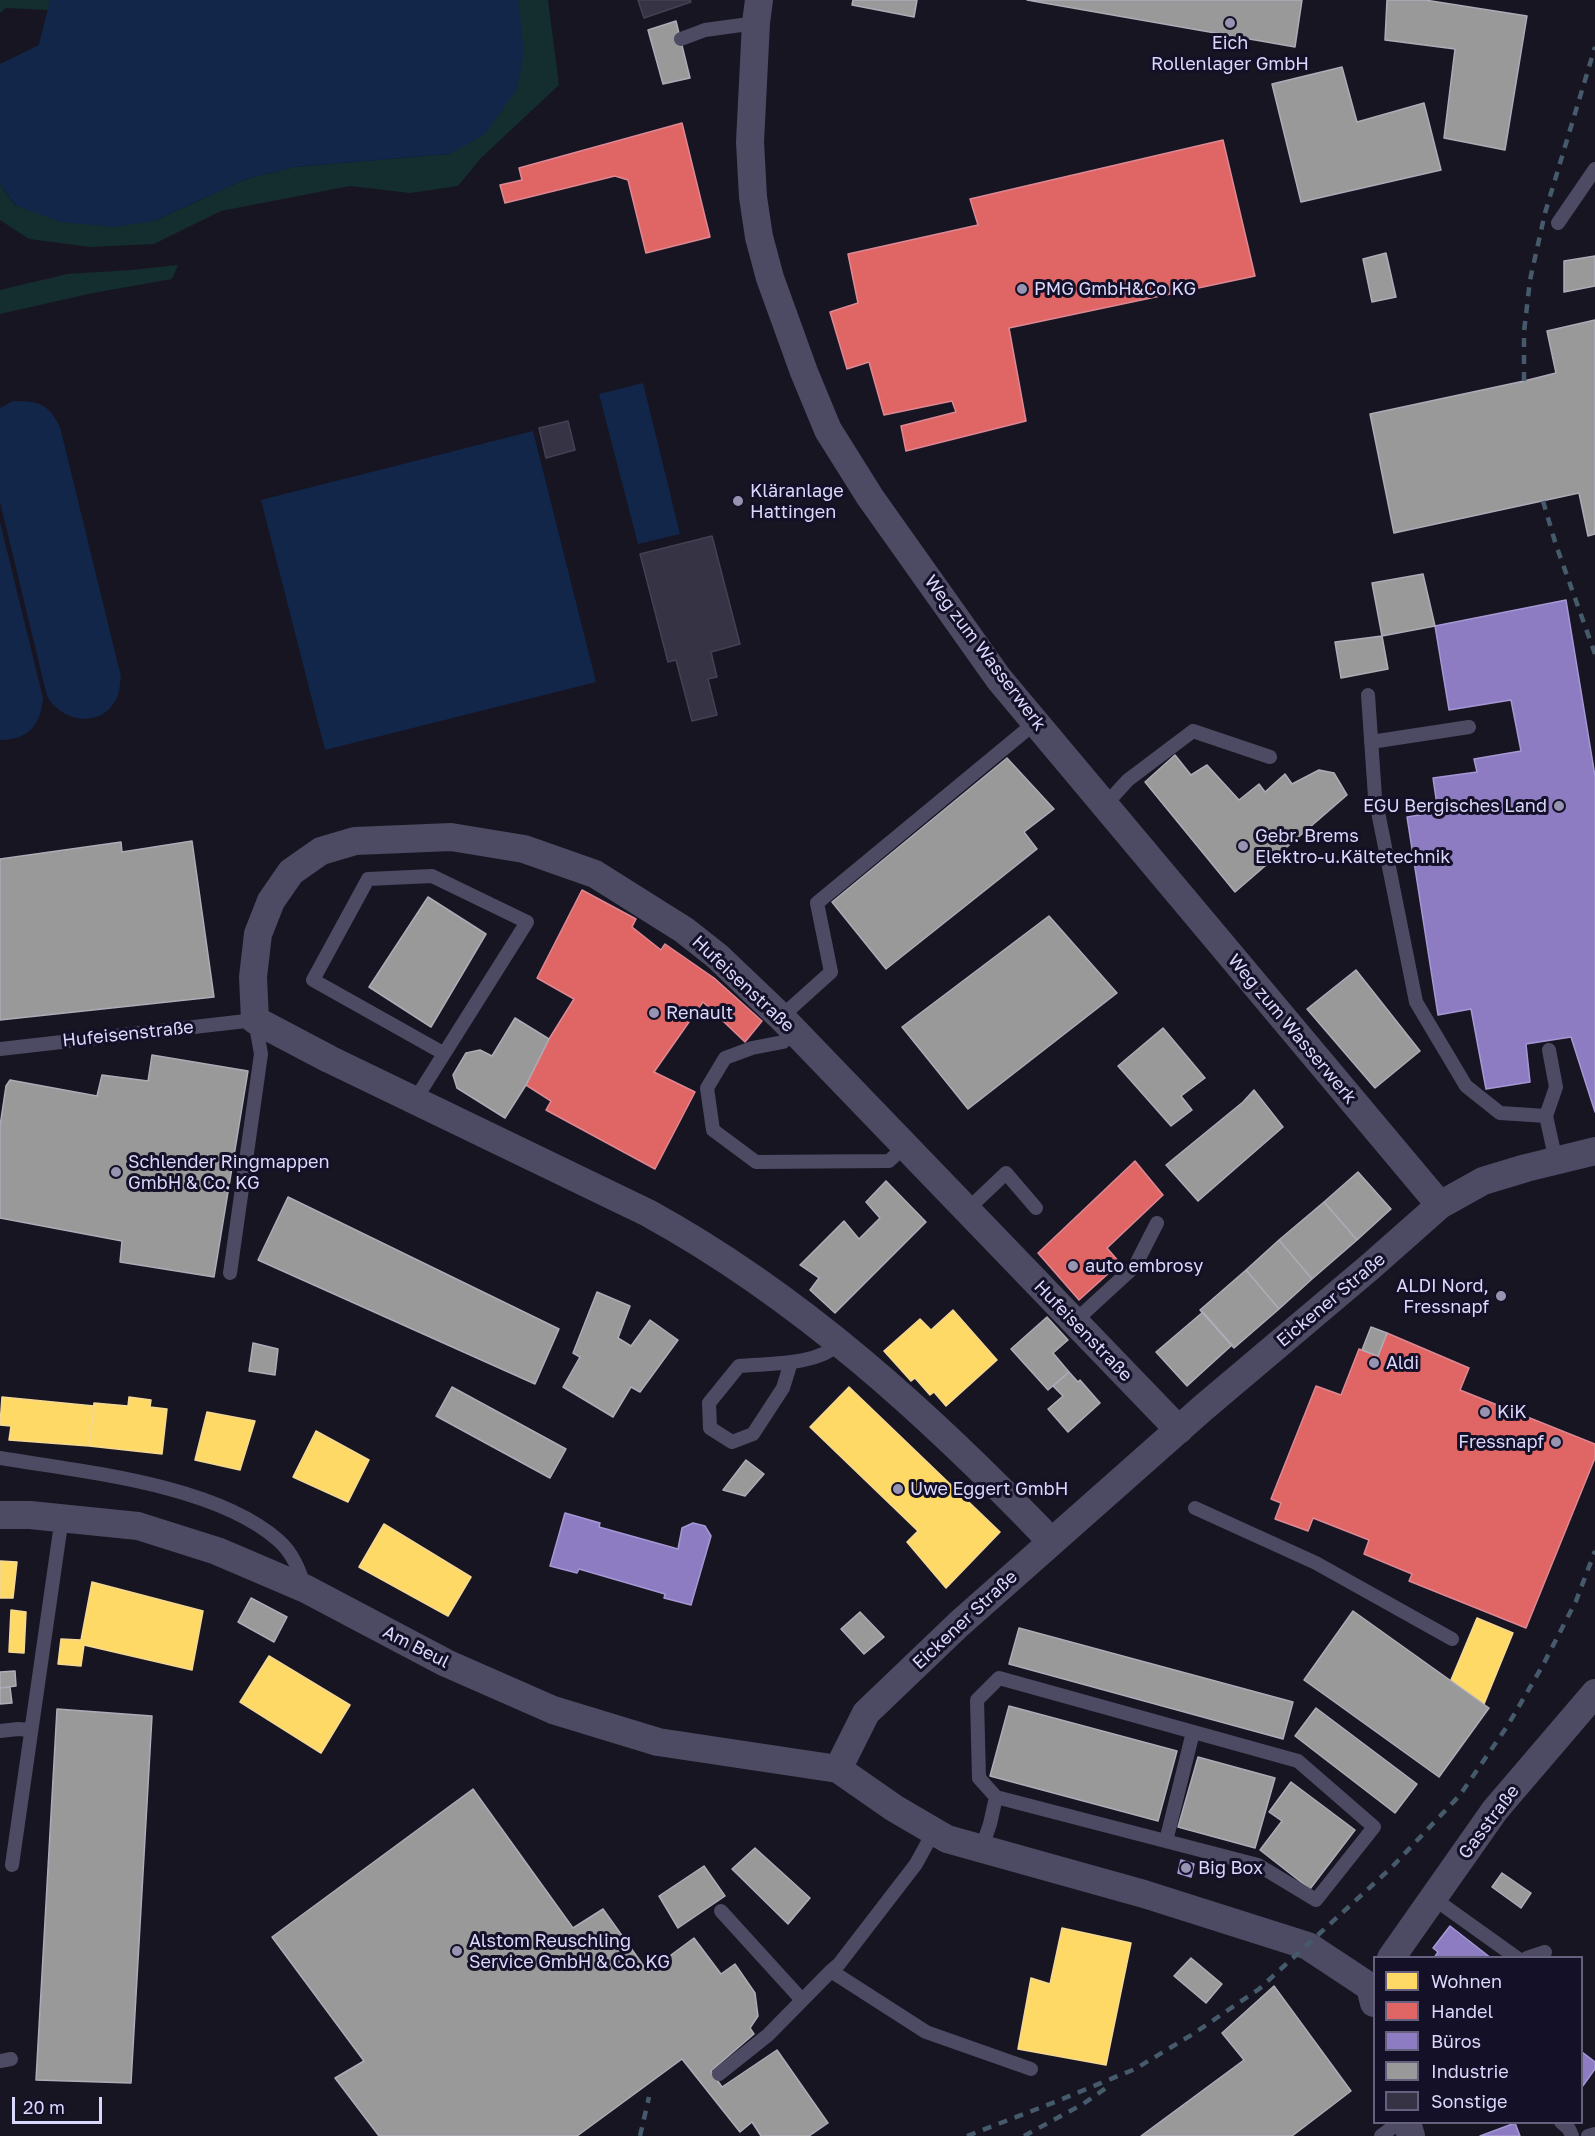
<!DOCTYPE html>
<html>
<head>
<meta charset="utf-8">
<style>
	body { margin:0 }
	#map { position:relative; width:1595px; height:2136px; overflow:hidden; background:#181522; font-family:"Golos Text",sans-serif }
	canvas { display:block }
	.legend { position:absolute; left:1373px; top:1956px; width:210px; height:168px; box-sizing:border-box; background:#141027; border:2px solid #64607d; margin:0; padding:8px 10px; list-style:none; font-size:18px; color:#dbd8fe }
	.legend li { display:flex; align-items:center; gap:12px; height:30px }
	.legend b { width:30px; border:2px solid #64607d }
	.scale { position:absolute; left:12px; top:2097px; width:90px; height:27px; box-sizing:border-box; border:3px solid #dbd8fe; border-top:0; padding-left:8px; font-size:18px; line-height:21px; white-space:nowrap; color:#dbd8fe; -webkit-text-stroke:4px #141027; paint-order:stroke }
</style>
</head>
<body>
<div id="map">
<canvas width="1595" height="2136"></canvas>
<ul class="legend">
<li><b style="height:16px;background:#ffd966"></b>Wohnen</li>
<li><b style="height:16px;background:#e06666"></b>Handel</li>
<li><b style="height:16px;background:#8e7cc3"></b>Büros</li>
<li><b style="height:16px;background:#999"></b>Industrie</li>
<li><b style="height:16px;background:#363344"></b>Sonstige</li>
</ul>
<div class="scale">20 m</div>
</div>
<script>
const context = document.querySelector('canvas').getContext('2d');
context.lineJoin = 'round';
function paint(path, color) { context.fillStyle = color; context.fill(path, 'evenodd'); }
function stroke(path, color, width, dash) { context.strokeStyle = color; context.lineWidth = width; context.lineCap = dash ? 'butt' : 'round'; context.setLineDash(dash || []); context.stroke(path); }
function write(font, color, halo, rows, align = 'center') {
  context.font = font + ' "Golos Text",sans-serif'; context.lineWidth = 6; context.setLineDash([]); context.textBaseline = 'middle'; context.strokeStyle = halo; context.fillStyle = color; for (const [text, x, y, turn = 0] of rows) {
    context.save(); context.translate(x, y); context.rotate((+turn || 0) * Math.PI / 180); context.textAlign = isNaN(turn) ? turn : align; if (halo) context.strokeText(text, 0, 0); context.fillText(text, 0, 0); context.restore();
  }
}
paint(new Path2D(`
	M0 0H50L48 10 6 8 0 13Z
	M518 0H548L559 85 481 158 458 186 410 193 350 186 221 211 154 244 90 247 29 239 0 220V184L15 206 154 221 246 179 295 167 450 154Z
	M178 265 172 279 93 293 0 314V290L67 274 131 270Z`), '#142d2e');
paint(new Path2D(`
	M50 0H518L524 52 517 89 485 134 450 154 295 167 246 179 154 221 114 227 60 222 15 205 0 184V64L39 45Z
	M643 383 680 534 638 544 599 394Z
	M13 401C38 401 48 403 60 427L121 677C120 681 120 687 119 691 110 728 63 726 47 696L0 502V408Z
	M533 431 596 682 325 750 261 500Z
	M0 522 43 698C41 725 28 740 0 740Z`), '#112648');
const homes = new Path2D(`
	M953 1310 997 1360 946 1406 934 1392 930 1395 915 1378 911 1381 884 1351 920 1319 931 1330Z
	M849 1387 1000 1532 946 1588 907 1542 918 1531 810 1427Z
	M2 1397 94 1406 89 1446 9 1440 11 1426 0 1425Z
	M129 1397 151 1400 150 1407 167 1409 162 1454 89 1446 94 1403 128 1406Z
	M207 1412 255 1421 240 1470 195 1460Z
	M316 1431 369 1460 348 1502 293 1477Z
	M384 1524 471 1577 448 1616 359 1567Z
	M0 1561 17 1562 13 1598H0Z
	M92 1582 203 1611 192 1670 84 1645 81 1666 58 1664 61 1639 81 1640Z
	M11 1610 26 1612 24 1653 9 1652Z
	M1477 1618 1513 1633 1484 1704 1451 1680Z
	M269 1656 350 1705 321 1753 240 1702Z
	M1062 1928 1131 1943 1106 2065 1018 2049 1031 1978 1050 1984Z`);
paint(homes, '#ffd966');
stroke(homes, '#f4d994', 1.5);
const shops = new Path2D(`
	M682 123 710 237 646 253 628 180 615 176 505 203 500 185 522 180 519 168Z
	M1223 140 1255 276 1009 328 1026 421 906 451 901 426 956 412 952 401 884 415 869 362 847 369 830 312 858 303 848 254 978 225 970 199Z
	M582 890 636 919 632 927 661 950 665 944 714 978 762 1021 745 1042 703 1002 654 1072 695 1092 655 1169 546 1110 551 1101 526 1085 549 1039 574 999 537 978Z
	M1135 1161 1163 1195 1107 1248 1120 1263 1079 1300 1038 1253Z
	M1387 1333 1469 1368 1460 1390 1595 1444V1458L1526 1628 1409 1581 1412 1574 1364 1554 1369 1540 1313 1518 1308 1531 1275 1519 1281 1503 1271 1499 1316 1386 1341 1395 1359 1349 1378 1356Z`);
paint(shops, '#e06666');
stroke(shops, '#de8894', 1.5);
const offices = new Path2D(`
	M1566 600 1595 776V1112L1571 1037 1526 1044 1530 1082 1486 1089 1471 1009 1438 1015 1407 817 1438 812 1433 778 1477 772 1474 759 1521 751 1511 700 1449 710 1435 626Z
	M565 1513 600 1523 599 1527 678 1549 682 1528 693 1523 705 1526 711 1536 691 1605 664 1598 665 1594 579 1569 577 1573 550 1566Z
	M1181 1860 1194 1864 1191 1877 1178 1873Z
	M1450 1926 1491 1958H1434L1438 1952 1433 1948Z
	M1582 2052 1595 2062V2069L1582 2087Z
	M1515 2123 1520 2136H1480Z`);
paint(offices, '#8e7cc3');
stroke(offices, '#a598d5', 1.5);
const industry = new Path2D(`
	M853 0H917L914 17 852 5Z
	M1027 0H1302L1295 47Z
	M1387 0H1425L1527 16 1505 150 1444 138 1455 49 1385 40Z
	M676 21 690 78 663 84 648 30Z
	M1342 67 1357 122 1424 103 1441 170 1301 202 1272 84Z
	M1386 253 1396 297 1372 302 1363 259Z
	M1595 256V286L1564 292V261Z
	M1595 320V534L1588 536 1579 493 1394 533 1370 414 1524 381 1556 373 1547 331Z
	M1423 574 1435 626 1382 636 1372 583Z
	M1382 636 1388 669 1341 678 1335 642Z
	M1175 755 1191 775 1207 765 1239 800 1259 784 1265 792 1285 774 1292 784 1319 770 1334 773 1347 795 1235 892 1145 782Z
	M1007 758 1054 809 1024 832 1037 849 886 969 832 902Z
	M192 841 214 997 0 1020V859L121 842 122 852Z
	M428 897 486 934 431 1027 369 987Z
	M1049 916 1117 993 968 1109 902 1027Z
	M1356 970 1420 1051 1375 1088 1307 1009Z
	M515 1018 549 1039 526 1085 505 1118 457 1088 453 1075 466 1053 480 1050 492 1056Z
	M1163 1028 1205 1078 1181 1096 1192 1110 1171 1126 1118 1066Z
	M152 1055 248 1071 214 1277 120 1262 122 1241 0 1218V1126L6 1086 10 1080 97 1096 102 1075 148 1081Z
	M1254 1090 1283 1127 1198 1201 1166 1165 1243 1102Z
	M1358 1172 1391 1209 1357 1240 1324 1202Z
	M886 1181 926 1222 835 1313 810 1290 819 1278 800 1265 844 1221 859 1239 880 1218 866 1202Z
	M288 1197 559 1329 535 1384 258 1260Z
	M1324 1202 1357 1240 1312 1279 1279 1240Z
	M1279 1240 1312 1279 1279 1309 1246 1270Z
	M1246 1270 1279 1309 1234 1348 1200 1310Z
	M597 1292 630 1306 618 1338 631 1346 650 1320 678 1340 640 1392 631 1387 613 1417 563 1387 580 1357 573 1353Z
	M1203 1312 1232 1345 1187 1386 1156 1352Z
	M1047 1317 1068 1340 1053 1353 1069 1372 1048 1390 1011 1349Z
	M1371 1327 1387 1333 1378 1356 1362 1350Z
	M253 1343 278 1349 275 1375 249 1371Z
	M1069 1372 1078 1382 1080 1380 1100 1403 1068 1432 1048 1409 1063 1396 1053 1386Z
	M452 1387 566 1449 550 1478 436 1416Z
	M746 1460 764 1474 745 1496 723 1490Z
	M251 1598 287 1617 274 1642 238 1622Z
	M1353 1611 1489 1708 1439 1777 1304 1680Z
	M860 1612 884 1637 864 1654 841 1629Z
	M1019 1628 1293 1702 1283 1739 1009 1664Z
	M15 1671 16 1686 0 1688V1672Z
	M10 1687 12 1703 0 1704V1688Z
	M1009 1706 1177 1751 1158 1821 990 1776Z
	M1316 1708 1417 1784 1395 1813 1295 1736Z
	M57 1709 152 1716 131 2083 36 2080Z
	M1198 1757 1275 1778 1255 1848 1178 1827Z
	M1291 1782 1355 1830 1310 1889 1260 1850 1282 1821 1269 1812Z
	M473 1789 573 1928 603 1909 648 1972 694 1938 721 1974 735 1964 755 1993 758 2016 750 2028 754 2034 711 2071 722 2087 777 2050 828 2123 809 2136H761L752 2122 740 2132 682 2059 577 2136H379L335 2078 364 2061 272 1937Z
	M755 1848 810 1898 788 1924 732 1869Z
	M704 1866 725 1896 678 1928 659 1896Z
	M1502 1873 1531 1893 1521 1908 1492 1887Z
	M1191 1958 1222 1984 1206 2003 1174 1976Z
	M1274 1986 1351 2091 1292 2136H1141L1244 2060 1222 2033Z`);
paint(industry, '#999');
stroke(industry, '#adacb7', 1.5);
const building = new Path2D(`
	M638 0H690L691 2 644 18Z
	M568 421 575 450 546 458 539 428Z
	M712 536 740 644 711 652 717 677 708 679 717 715 692 721 676 660 668 662 640 554Z`);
paint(building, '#363344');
stroke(building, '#454055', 1.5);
stroke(new Path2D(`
	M681 39 705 30 756 23
	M1558 223 1595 169
	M1368 695 1375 797 1416 1002 1466 1086 1500 1113 1546 1116 1556 1161
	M1371 742 1469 727
	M1105 805 1128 780 1193 731 1270 757
	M781 1017 831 972 817 903 1036 722
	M794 1031 783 1042 752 1048 725 1058 707 1088 713 1130 756 1162 889 1161 905 1146
	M0 1049 255 1020 261 1054 230 1273
	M415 1100 527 922 432 876 368 879 313 980 443 1053
	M1546 1116 1556 1087 1549 1050
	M967 1210 1006 1173 1036 1208
	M1074 1322 1135 1266 1157 1223
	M791 1362 783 1388 753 1434 732 1442 710 1428 709 1403 739 1366C771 1363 815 1366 841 1343
	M0 1458C83 1472 214 1484 278 1540 293 1553 299 1570 305 1587
	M1195 1508 1316 1563 1452 1639
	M0 1731 18 1729 31 1730
	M934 1831 916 1864 839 1964 831 1971 926 2032 1031 2069
	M1166 1841 1193 1732
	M981 1850 990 1824 996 1797 1258 1865 1316 1900 1374 1827 1298 1761 999 1678 977 1700 979 1778 996 1797
	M12 1865 62 1517
	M1433 1898 1517 1958
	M721 1911 802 2000
	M1527 1958 1545 1952
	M0 2061 11 2059
	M719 2074 768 2035 831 1971
	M1561 2122 1569 2129 1572 2136
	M1381 2136 1400 2122
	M1588 2136 1595 2134`), '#4c4b63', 14);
stroke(new Path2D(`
	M759 0 756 23 750 142 753 197 759 237 770 278 804 372 828 430 870 497 999 679 1440 1205
	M0 1515H30L138 1526 217 1551 306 1589 446 1663 553 1710 658 1742 838 1769 894 1808 947 1839 1144 1894 1308 1946 1370 1987 1374 2003
	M1051 1541C931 1416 801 1297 648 1213L329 1059 255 1020 253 977 258 934 271 901 291 872 321 851 355 841 451 837 524 849 595 874 684 930 717 956 781 1017 1179 1430
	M838 1769 866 1713 959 1624 1203 1408 1371 1266 1440 1205 1483 1181 1526 1168 1595 1151
	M1391 1958 1495 1810 1595 1693
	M1407 2122 1411 2136`), '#4c4b63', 28);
stroke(new Path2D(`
	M1524 381V332L1530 280 1545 213 1595 47
	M1543 501 1556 545 1595 654
	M640 2136 649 2097
	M967 2136 1055 2102 1135 2069 1193 2034 1259 1989 1391 1868 1460 1795 1508 1725 1543 1665 1576 1601 1595 1551
	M1024 2136 1083 2104 1109 2086`), '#455a6a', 4.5, [9, 8]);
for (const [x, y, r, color] of [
	[1230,23,6,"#9794b1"],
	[1022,289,6,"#9794b1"],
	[738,501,6,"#9794b1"],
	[1559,806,6,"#9794b1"],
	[1243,846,6,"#9794b1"],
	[654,1013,6,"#9794b1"],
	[116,1172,6,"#9794b1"],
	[1073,1266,6,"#9794b1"],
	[1501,1296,6,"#9794b1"],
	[1374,1363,6,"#9794b1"],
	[1485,1412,6,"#9794b1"],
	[1556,1442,6,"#9794b1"],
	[898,1489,6,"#9794b1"],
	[1186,1868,6,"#9794b1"],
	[457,1951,6,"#9794b1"]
]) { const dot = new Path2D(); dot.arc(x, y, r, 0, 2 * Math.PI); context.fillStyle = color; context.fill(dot); stroke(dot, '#141027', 2); }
write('18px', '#dbd8fe', '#141027', [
	["Eich",1230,43,"center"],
	["Rollenlager GmbH",1230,64,"center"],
	["PMG GmbH&Co KG",1034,289],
	["Kläranlage",750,491],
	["Hattingen",750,512],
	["EGU Bergisches Land",1547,806,"right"],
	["Gebr. Brems",1255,836],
	["Elektro-u.Kältetechnik",1255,857],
	["Renault",666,1013],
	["Schlender Ringmappen",128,1162],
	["GmbH & Co. KG",128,1183],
	["auto embrosy",1085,1266],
	["ALDI Nord,",1489,1286,"right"],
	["Fressnapf",1489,1307,"right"],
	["Aldi",1386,1363],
	["KiK",1497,1412],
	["Fressnapf",1544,1442,"right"],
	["Uwe Eggert GmbH",910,1489],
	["Big Box",1198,1868],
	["Alstom Reuschling",469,1941],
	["Service GmbH & Co. KG",469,1962]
], 'left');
write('18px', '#dbd8fe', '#141027', [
	["Weg zum Wasserwerk",985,653,53],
	["Hufeisenstraße",743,984,43],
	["Weg zum Wasserwerk",1292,1029,50],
	["Hufeisenstraße",128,1034,-6],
	["Eickener Straße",1331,1300,-40],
	["Hufeisenstraße",1083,1331,46],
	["Eickener Straße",965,1620,-43],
	["Am Beul",416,1647,27],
	["Gasstraße",1489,1822,-53]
]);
</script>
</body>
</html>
